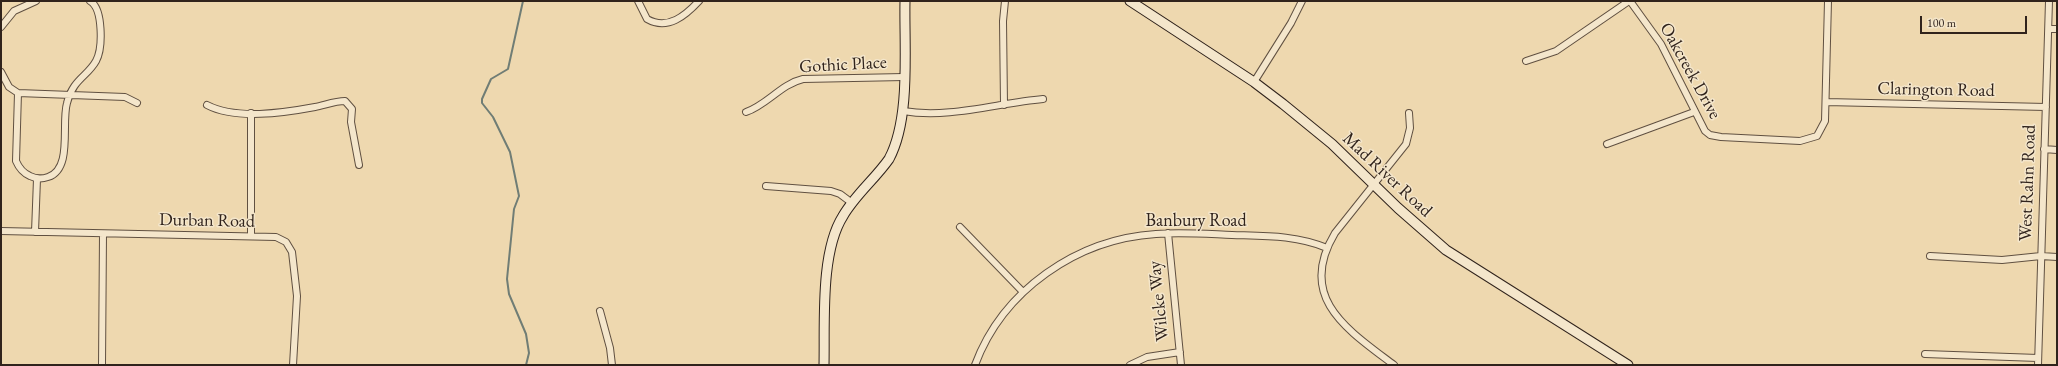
<!DOCTYPE html>
<html>
<head>
<meta charset="utf-8">
<style>
	body { margin:0 }
	#map { position:relative; width:2058px; height:366px; overflow:hidden; background:#eed8af; font-family:"EB Garamond",serif }
	canvas { display:block }
	.frame { position:absolute; inset:0; border:2px solid #30231c; pointer-events:none }
	.scale { position:absolute; left:1920px; top:16px; width:107px; height:18px; box-sizing:border-box; border:2px solid #30231c; border-top:0; padding-left:5px; font-size:12px; line-height:14px; white-space:nowrap; color:#30231c; -webkit-text-stroke:3px #f4e6cb; paint-order:stroke }
</style>
</head>
<body>
<div id="map">
<canvas width="2058" height="366"></canvas>
<div class="frame"></div>
<div class="scale">100 m</div>
</div>
<script>
const context = document.querySelector('canvas').getContext('2d');
context.lineJoin = 'round';
function stroke(path, color, width, dash) { context.strokeStyle = color; context.lineWidth = width; context.lineCap = dash ? 'butt' : 'round'; context.setLineDash(dash || []); context.stroke(path); }
function write(font, color, halo, rows, align = 'center') {
  context.font = font + ' "EB Garamond",serif'; context.lineWidth = 3; context.setLineDash([]); context.textBaseline = 'middle'; context.strokeStyle = halo; context.fillStyle = color; for (const [text, x, y, turn = 0] of rows) {
    context.save(); context.translate(x, y); context.rotate((+turn || 0) * Math.PI / 180); context.textAlign = isNaN(turn) ? turn : align; if (halo) context.strokeText(text, 0, 0); context.fillText(text, 0, 0); context.restore();
  }
}
stroke(new Path2D(`
	M523 1 508 69 491 79 482 99V103L493 117 510 152 519 196 514 209 507 279 509 294 526 334 529 353 526 365`), '#707d75', 2);
const street = new Path2D(`
	M638 1 647 19C668 31 686 15 699 1
	M1630 1 1661 44 1705 131 1710 135 1721 137 1800 141 1817 136 1825 121 1828 1
	M1 27 14 11 36 1
	M2049 29H2057
	M1526 61 1556 51 1629 1
	M1 72 9 87 18 93 125 97 137 103
	M1254 82 1291 23 1302 1
	M18 93 16 161C19 168 23 173 30 176 36 179 42 179 48 177 73 169 61 124 67 103 73 79 87 77 96 61 103 48 103 8 90 1
	M1826 102 2046 107
	M207 105C236 120 283 113 315 107 325 105 335 101 345 101L352 109 351 122 359 165
	M1004 105 1003 21 1005 1
	M903 111C949 119 997 103 1043 99
	M746 112C767 105 781 84 803 79L904 77
	M251 113V236
	M1607 144 1694 112
	M2044 149 2057 150
	M766 186 831 191 840 194 852 203
	M960 227 1023 292
	M1 231 276 237 286 242 292 252 297 296 293 365
	M35 232 37 179
	M1168 233 1181 365
	M1930 256 2002 260 2041 256 2057 257
	M600 311 610 348 612 365
	M1925 354 2038 358
	M102 365 103 234
	M975 365C1003 290 1077 239 1156 234 1181 232 1207 234 1232 235 1264 236 1296 235 1327 248
	M1130 365 1147 357 1180 352
	M1394 365C1348 330 1296 298 1335 233L1406 144 1410 128 1409 113
	M2038 365 2049 1`);
const secondary = new Path2D(`
	M1130 1 1254 82 1283 104 1332 144 1398 208 1446 250 1628 365
	M824 365C825 323 820 252 843 216 855 195 875 179 889 159 911 118 904 48 905 1`);
stroke(street, '#605041', 8);
stroke(secondary, '#30231c', 11);
stroke(street, '#f4e6cb', 6);
stroke(secondary, '#f4e6cb', 9);
write('18px', '#30231c', '#f4e6cb', [
	["Gothic Place",843,65,-3],
	["Oakcreek Drive",1690,71,61],
	["Clarington Road",1936,90,1],
	["Mad River Road",1387,175,43],
	["West Rahn Road",2028,183,-88],
	["Durban Road",207,221,1],
	["Banbury Road",1196,221],
	["Wilcke Way",1159,301,-96]
]);
</script>
</body>
</html>
